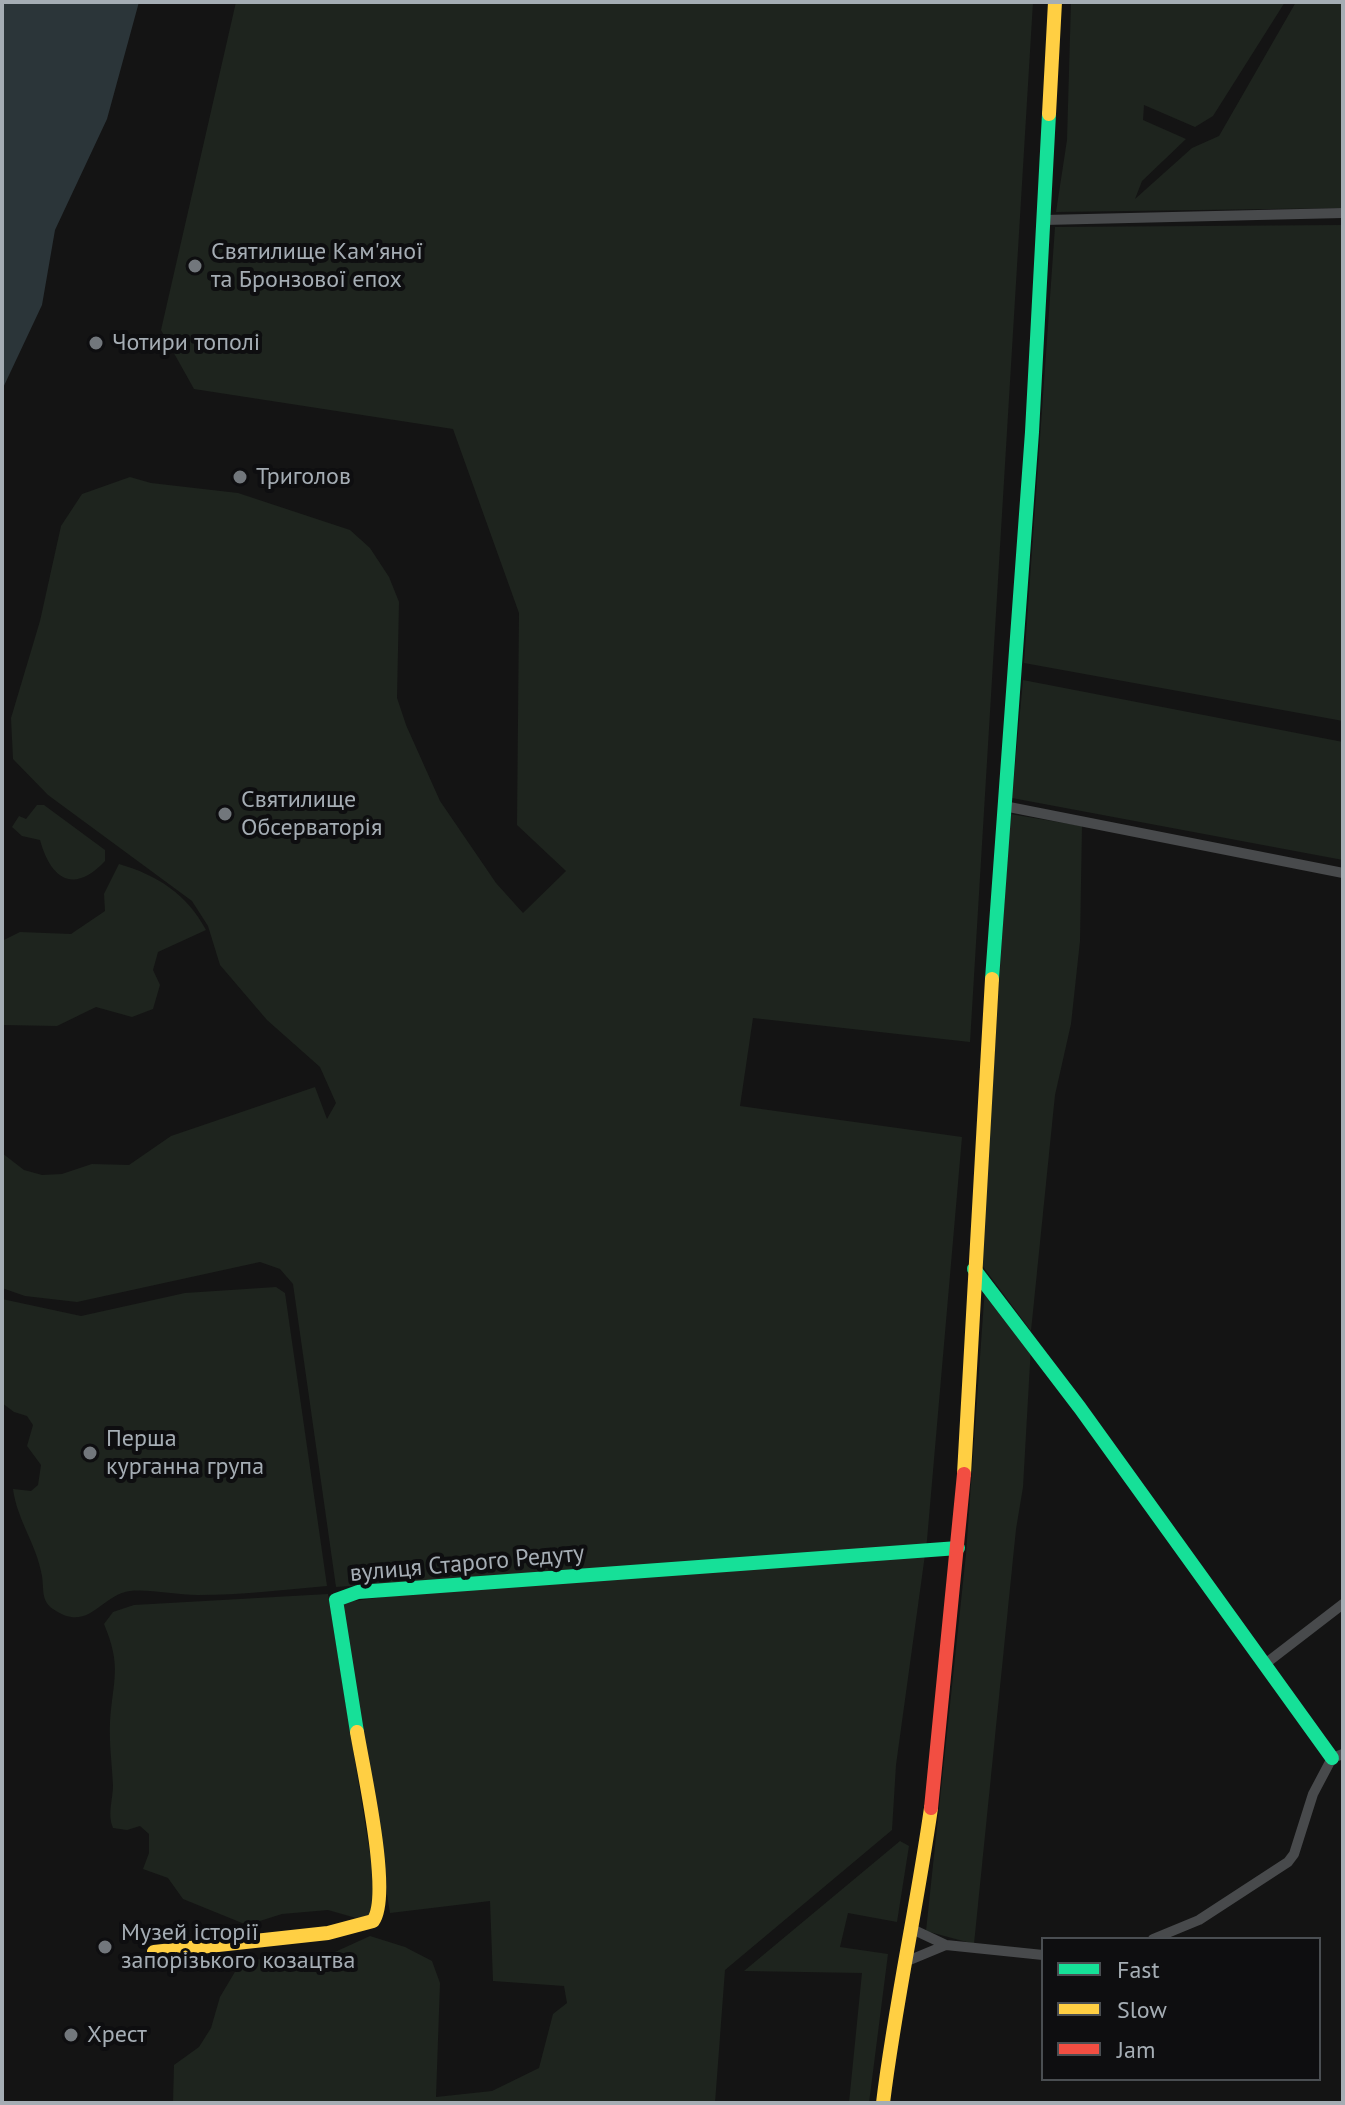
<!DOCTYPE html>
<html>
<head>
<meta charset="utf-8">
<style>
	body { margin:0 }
	#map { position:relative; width:1345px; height:2105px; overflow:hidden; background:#141414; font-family:"PT Sans",sans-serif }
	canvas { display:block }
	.frame { position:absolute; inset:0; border:4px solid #a5adb4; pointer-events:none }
	.legend { position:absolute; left:1041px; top:1937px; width:280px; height:144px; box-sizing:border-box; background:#0e0e10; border:2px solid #4a4e52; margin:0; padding:10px 14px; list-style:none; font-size:24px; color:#a5adb4 }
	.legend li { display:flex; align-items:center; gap:16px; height:40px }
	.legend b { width:40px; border:2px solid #4a4e52 }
</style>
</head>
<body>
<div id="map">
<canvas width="1345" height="2105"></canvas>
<div class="frame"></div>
<ul class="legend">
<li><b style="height:10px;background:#16e098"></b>Fast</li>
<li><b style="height:10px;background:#ffcf43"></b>Slow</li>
<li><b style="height:10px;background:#f24e42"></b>Jam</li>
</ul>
</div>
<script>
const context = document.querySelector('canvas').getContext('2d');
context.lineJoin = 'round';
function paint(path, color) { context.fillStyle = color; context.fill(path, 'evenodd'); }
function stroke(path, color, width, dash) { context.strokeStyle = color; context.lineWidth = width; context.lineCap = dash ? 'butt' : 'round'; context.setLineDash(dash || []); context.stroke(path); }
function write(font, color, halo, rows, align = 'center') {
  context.font = font + ' "PT Sans",sans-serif'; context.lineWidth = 8; context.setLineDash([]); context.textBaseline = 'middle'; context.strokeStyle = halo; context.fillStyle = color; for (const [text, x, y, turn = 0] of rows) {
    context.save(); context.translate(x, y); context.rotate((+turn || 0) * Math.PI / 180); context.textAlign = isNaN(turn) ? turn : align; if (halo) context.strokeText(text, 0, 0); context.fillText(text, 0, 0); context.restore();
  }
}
paint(new Path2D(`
	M236 2H1033L970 1042 753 1018 740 1106 962 1137 927 1540 896 1765 892 1830 725 1970 715 2103H173L174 2065 199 2047 211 2028 220 1997 242 1960 324 1957 370 1936 405 1947 432 1961 440 1983 436 2097 492 2091 539 2068 553 2014 567 2003 564 1986 493 1981 490 1901 390 1913 339 1603 391 1596 389 1583 336 1587 293 1284 280 1269 260 1262 77 1302 25 1296 2 1288V1153L24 1170 42 1175 62 1174 92 1164 129 1165 171 1136 315 1087 327 1119 336 1103 320 1067 267 1020 220 965 208 926 192 901 48 795 13 759 11 718 40 621 61 526 82 494 130 477 151 483 238 493 350 530 370 548 389 577 399 602 397 698 406 725 440 801 496 883 523 913 566 871 517 825 519 613 453 429 194 389 161 330Z
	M1071 2H1285L1213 116 1195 127 1144 105 1143 120 1186 139 1142 181 1135 199 1192 148 1219 136 1296 2H1343V208L1056 212 1067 140Z
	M1343 225V721L1024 663 1055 227Z
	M1023 680 1343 742V860L1012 798Z
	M37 805H44L105 850V861C74 894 51 880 40 840L22 836 12 827 19 816 26 819Z
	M1010 814 1082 826 1080 941 1071 1024 1055 1095 1031 1331 981 1264Z
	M119 864C157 875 187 894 206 930L158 952 153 970 160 985 153 1009 132 1017 96 1007 57 1026 2 1025V941L20 932 71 934 105 911 104 894Z
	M276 1287 285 1293 327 1586C284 1590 240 1595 198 1595 176 1595 150 1589 130 1591 100 1595 89 1634 53 1609 41 1601 44 1589 42 1576 37 1545 17 1520 13 1489L31 1491 38 1485 41 1465 27 1446 33 1425 27 1416 14 1412 2 1403V1299L81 1316 185 1293Z
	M985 1287 1031 1346 1023 1487 1016 1529 974 1944 926 1931 966 1554Z
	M328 1594 376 1891 372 1915 356 1918 328 1910 282 1914 247 1925 183 1899 168 1878 143 1869 149 1853V1834L140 1826 127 1830 113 1828C107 1814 113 1800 113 1785 112 1764 109 1743 110 1722 113 1679 122 1667 104 1624L113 1612 134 1605Z
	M900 1841 909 1846 897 1922 848 1913 840 1947 888 1954 869 2103H849L862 1973 744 1971Z`), '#1e241e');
paint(new Path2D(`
	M2 2H139L107 119 55 230 42 305 2 390Z`), '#2b3539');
stroke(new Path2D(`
	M1044 220 1343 213
	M1004 806 1343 873
	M1265 1664 1343 1604
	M912 1929 946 1945 1043 1955
	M1153 1939 1199 1920 1288 1862 1294 1854 1313 1794 1332 1758 1343 1754
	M905 1962 946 1945`), '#484a4c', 10);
stroke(new Path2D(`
	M992 979 1032 432 1049 114
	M974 1269 1080 1408 1332 1758
	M357 1732 336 1600 358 1592 958 1548`), '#16e098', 14);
stroke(new Path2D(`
	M1049 114 1055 2
	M964 1474 992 979
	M154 1952 328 1933 373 1921C392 1896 363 1768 357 1732
	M883 2103C895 2004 917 1907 931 1808`), '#ffcf43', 14);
stroke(new Path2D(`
	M931 1808 964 1474`), '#f24e42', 14);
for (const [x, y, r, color] of [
	[195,266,8,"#72777c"],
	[96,343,8,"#72777c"],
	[240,477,8,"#72777c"],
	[225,814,8,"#72777c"],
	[90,1453,8,"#72777c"],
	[105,1947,8,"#72777c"],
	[71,2035,8,"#72777c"]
]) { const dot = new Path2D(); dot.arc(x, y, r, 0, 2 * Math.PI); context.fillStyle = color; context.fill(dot); stroke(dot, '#0e0e10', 3); }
write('24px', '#a5adb4', '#0e0e10', [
	["Святилище Кам'яної",211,252],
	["та Бронзової епох",211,280],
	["Чотири тополі",112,343],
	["Триголов",256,477],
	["Святилище",241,800],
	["Обсерваторія",241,828],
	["Перша",106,1439],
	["курганна група",106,1467],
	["Музей історії",121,1933],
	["запорізького козацтва",121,1961],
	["Хрест",87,2035]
], 'left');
write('24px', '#a5adb4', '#0e0e10', [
	["вулиця Старого Редуту",467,1564,-5]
]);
</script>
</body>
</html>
